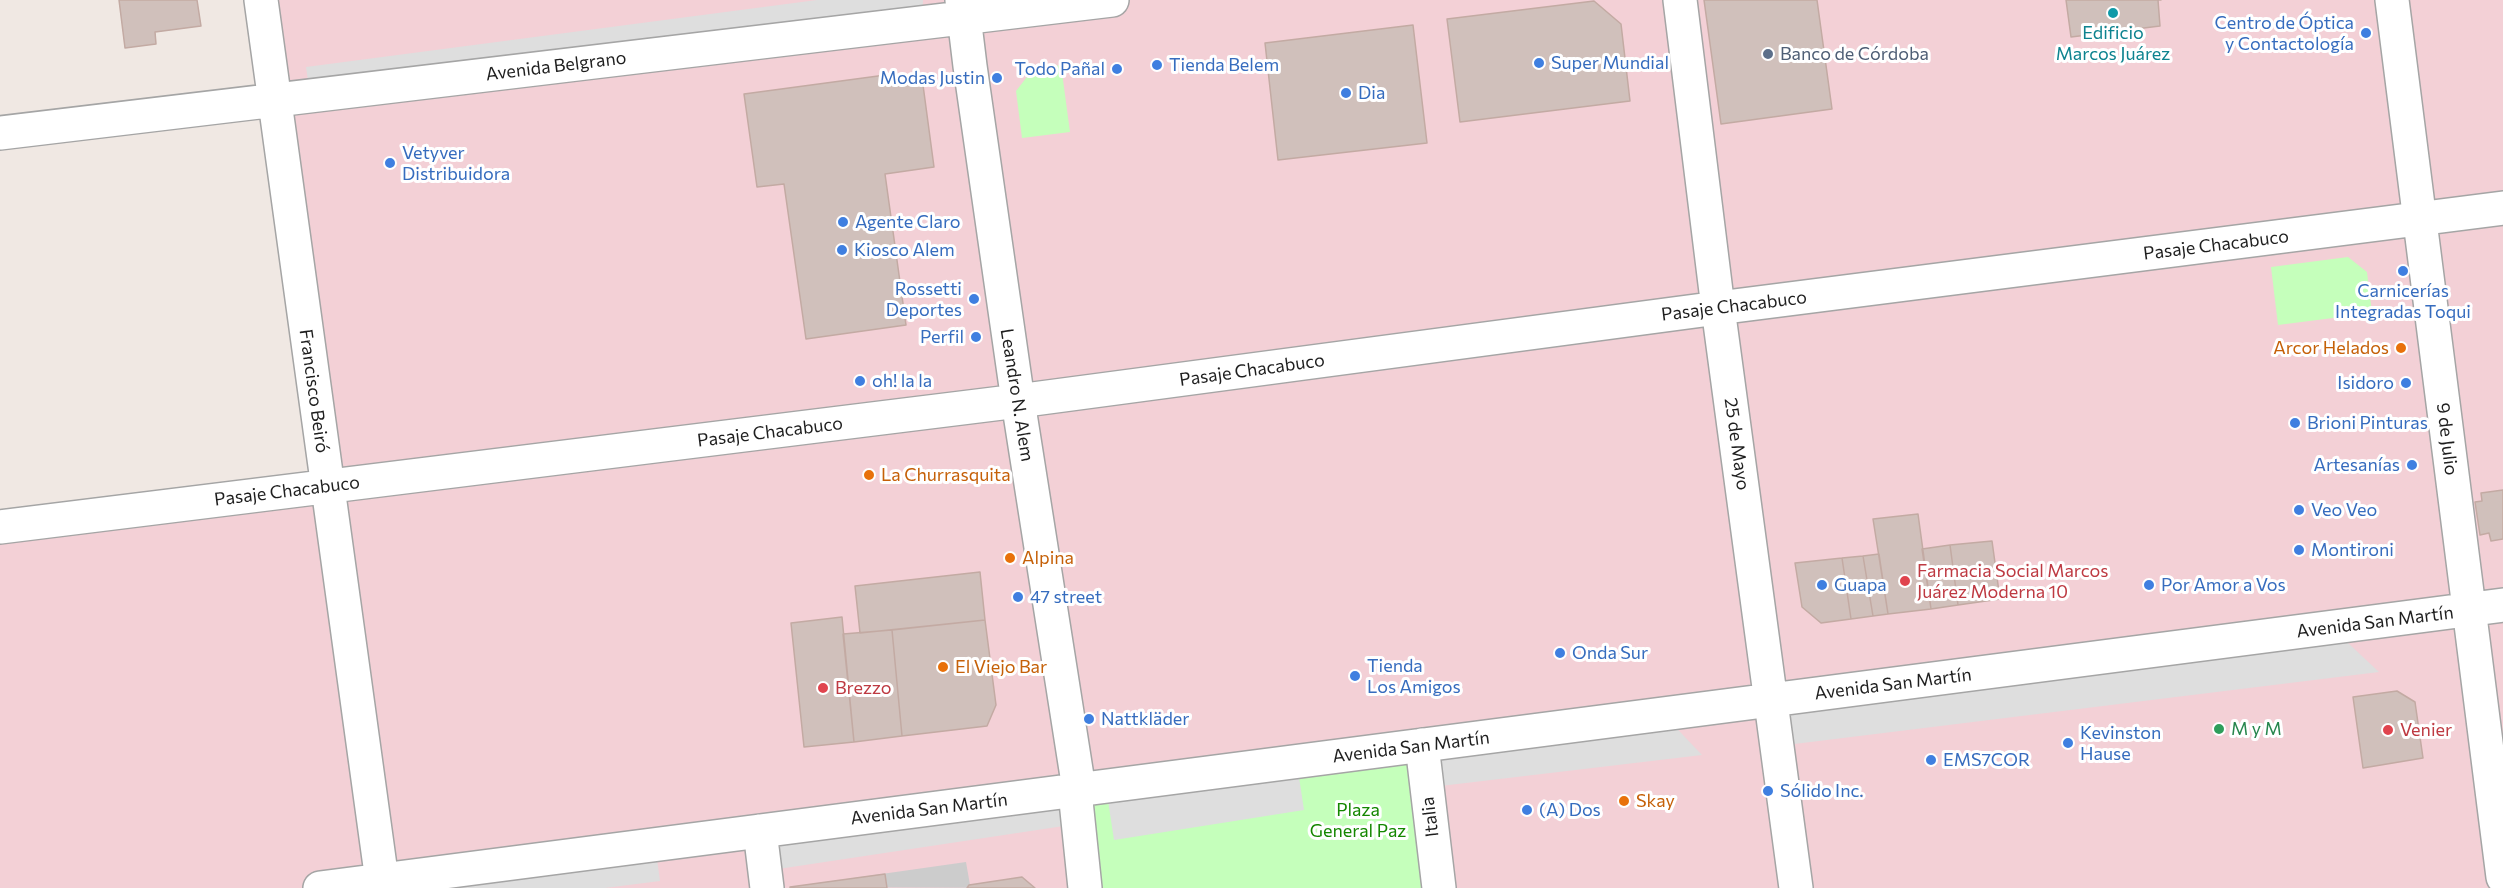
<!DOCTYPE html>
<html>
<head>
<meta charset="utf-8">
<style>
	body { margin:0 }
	canvas { display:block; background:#f0e8e3 }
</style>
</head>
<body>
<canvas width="2503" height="888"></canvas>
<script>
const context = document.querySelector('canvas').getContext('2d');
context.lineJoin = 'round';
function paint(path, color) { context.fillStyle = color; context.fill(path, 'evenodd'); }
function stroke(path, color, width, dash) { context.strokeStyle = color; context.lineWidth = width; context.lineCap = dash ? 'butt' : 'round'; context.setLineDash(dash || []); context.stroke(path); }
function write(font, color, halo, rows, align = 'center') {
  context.font = font + ' Commissioner,sans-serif'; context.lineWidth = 6; context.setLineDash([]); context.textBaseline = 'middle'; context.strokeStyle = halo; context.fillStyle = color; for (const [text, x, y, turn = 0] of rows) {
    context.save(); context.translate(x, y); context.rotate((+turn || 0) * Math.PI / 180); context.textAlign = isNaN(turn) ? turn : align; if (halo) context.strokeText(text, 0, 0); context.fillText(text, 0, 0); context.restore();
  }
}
paint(new Path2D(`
	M261 0H2503V888H0V527L327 486Z`), '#f3d0d6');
paint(new Path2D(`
	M966 862 970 885 1022 877 1035 888 790 887Z`), '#ccc');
paint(new Path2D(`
	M1061 65 1070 132 1022 138 1016 91 1033 69Z
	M2348 257 2367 272 2372 313 2278 325 2271 267Z
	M1419 743 1436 888H1086L1084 782Z`), '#c5ffbb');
paint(new Path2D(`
	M817 0H923L922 23 310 94 306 67Z
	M2331 627 2379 672 1778 746 1770 696Z
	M1663 714 1702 755 1432 787 1428 744Z
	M1297 764 1304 810 1114 840 1107 794Z
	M1079 789 1077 824 765 871 760 831Z
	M655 844 660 881 605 888H409Z`), '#dedede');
const building = new Path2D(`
	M119 0H197L201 26 155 32 156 44 125 48Z
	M1704 0H1817L1832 109 1721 124Z
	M2066 0H2161H2158L2160 26 2071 37Z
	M1594 1 1621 24 1630 101 1460 122 1447 19Z
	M1413 25 1427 143 1278 160 1265 43Z
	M893 74 923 85 934 167 885 174 906 325 806 339 784 184 757 187 744 94Z
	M2503 490V539L2491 541 2489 533 2480 535 2475 502 2482 501 2481 493Z
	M1918 514 1931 609 1888 614 1873 519Z
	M1992 541 2000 599 1958 605 1950 545Z
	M1950 545 1958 605 1931 609 1922 549Z
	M1879 554 1888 614 1873 616 1863 556Z
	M1863 556 1873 616 1851 619 1842 558Z
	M1842 558 1851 619 1821 623 1802 607 1795 563Z
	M980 572 985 620 860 633 855 586Z
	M842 617 854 742 804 747 791 623Z
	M985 620 996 705 987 726 902 736 892 630Z
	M892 630 902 736 854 742 843 634Z
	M2397 691 2415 702 2423 758 2363 768 2353 697Z
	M885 874 887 888H790V887Z
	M1022 877 1035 888H967L969 885Z`);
paint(building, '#d0c0bb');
stroke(building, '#c3aaa3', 1.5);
const minor = new Path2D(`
	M261 0 383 888
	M962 0 970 66 1018 401 1079 789 1076 801 1085 888
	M1680 0 1718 308 1796 888
	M2392 0 2503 877
	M0 133 1112 0
	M0 527 1018 401 1718 308 2503 208
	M1422 745 1439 888
	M760 831 767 888
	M320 888 2503 605`);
stroke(minor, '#a5a5a5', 36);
stroke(minor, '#fff', 33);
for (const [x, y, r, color] of [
	[2113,13,6,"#0f9aa8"],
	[2366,33,6,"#3f7fe0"],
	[1768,54,6,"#5c6f8a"],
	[1539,63,6,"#3f7fe0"],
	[1157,65,6,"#3f7fe0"],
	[1117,69,6,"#3f7fe0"],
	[997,78,6,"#3f7fe0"],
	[1346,93,6,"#3f7fe0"],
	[390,163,6,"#3f7fe0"],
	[843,222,6,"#3f7fe0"],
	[842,250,6,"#3f7fe0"],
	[2403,271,6,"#3f7fe0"],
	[974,299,6,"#3f7fe0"],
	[976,337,6,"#3f7fe0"],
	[2401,348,6,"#e8710a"],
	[860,381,6,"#3f7fe0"],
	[2406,383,6,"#3f7fe0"],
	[2295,423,6,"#3f7fe0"],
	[2412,465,6,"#3f7fe0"],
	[869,475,6,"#e8710a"],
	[2299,510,6,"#3f7fe0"],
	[2299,550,6,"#3f7fe0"],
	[1010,558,6,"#e8710a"],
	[1905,581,6,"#e0444e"],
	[1822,585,6,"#3f7fe0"],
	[2149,585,6,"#3f7fe0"],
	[1018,597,6,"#3f7fe0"],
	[1560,653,6,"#3f7fe0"],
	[943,667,6,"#e8710a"],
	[1355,676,6,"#3f7fe0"],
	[823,688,6,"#e0444e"],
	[1089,719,6,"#3f7fe0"],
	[2219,729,6,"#2e9e5b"],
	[2388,730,6,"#e0444e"],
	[2068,743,6,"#3f7fe0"],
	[1931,760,6,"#3f7fe0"],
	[1768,791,6,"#3f7fe0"],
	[1624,801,6,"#e8710a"],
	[1527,810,6,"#3f7fe0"]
]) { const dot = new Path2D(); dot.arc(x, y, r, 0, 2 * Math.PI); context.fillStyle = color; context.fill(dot); stroke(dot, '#fff', 2); }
write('18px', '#366cbe', '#fff', [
	["Centro de Óptica",2354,23,"right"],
	["y Contactología",2354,44,"right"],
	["Super Mundial",1551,63],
	["Tienda Belem",1169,65],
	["Todo Pañal",1105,69,"right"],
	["Modas Justin",985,78,"right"],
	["Dia",1358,93],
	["Vetyver",402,153],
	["Distribuidora",402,174],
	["Agente Claro",855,222],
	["Kiosco Alem",854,250],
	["Rossetti",962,289,"right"],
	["Deportes",962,310,"right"],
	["Carnicerías",2403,291,"center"],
	["Integradas Toqui",2403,312,"center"],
	["Perfil",964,337,"right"],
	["oh! la la",872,381],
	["Isidoro",2394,383,"right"],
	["Brioni Pinturas",2307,423],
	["Artesanías",2400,465,"right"],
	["Veo Veo",2311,510],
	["Montironi",2311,550],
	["Guapa",1834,585],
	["Por Amor a Vos",2161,585],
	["47 street",1030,597],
	["Onda Sur",1572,653],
	["Tienda",1367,666],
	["Los Amigos",1367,687],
	["Nattkläder",1101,719],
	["Kevinston",2080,733],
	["Hause",2080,754],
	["EMS7COR",1943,760],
	["Sólido Inc.",1780,791],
	["(A) Dos",1539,810]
], 'left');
write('18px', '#0d838f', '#fff', [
	["Edificio",2113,33],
	["Marcos Juárez",2113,54]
]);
write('18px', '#4e5e75', '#fff', [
	["Banco de Córdoba",1780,54]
], 'left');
write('18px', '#1e1e1e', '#fff', [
	["Avenida Belgrano",556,66,-7],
	["Pasaje Chacabuco",2216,245,-7],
	["Pasaje Chacabuco",1734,306,-7],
	["Pasaje Chacabuco",1252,370,-8],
	["Francisco Beiró",314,391,82],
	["Leandro N. Alem",1017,395,81],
	["Pasaje Chacabuco",770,432,-7],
	["9 de Julio",2447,439,83],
	["25 de Mayo",1737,444,82],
	["Pasaje Chacabuco",287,491,-7],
	["Avenida San Martín",2375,622,-7],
	["Avenida San Martín",1893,684,-7],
	["Avenida San Martín",1411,747,-7],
	["Avenida San Martín",929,809,-7],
	["Italia",1430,817,-97]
]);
write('18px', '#c56008', '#fff', [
	["Arcor Helados",2389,348,"right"],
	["La Churrasquita",881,475],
	["Alpina",1022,558],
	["El Viejo Bar",955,667],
	["Skay",1636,801]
], 'left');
write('18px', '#be3a42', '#fff', [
	["Farmacia Social Marcos",1917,571],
	["Juárez Moderna 10",1917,592],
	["Brezzo",835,688],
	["Venier",2400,730]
], 'left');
write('18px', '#27864d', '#fff', [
	["M y M",2231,729]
], 'left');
write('18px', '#148700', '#fff', [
	["Plaza",1358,810],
	["General Paz",1358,831]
]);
</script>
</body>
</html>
